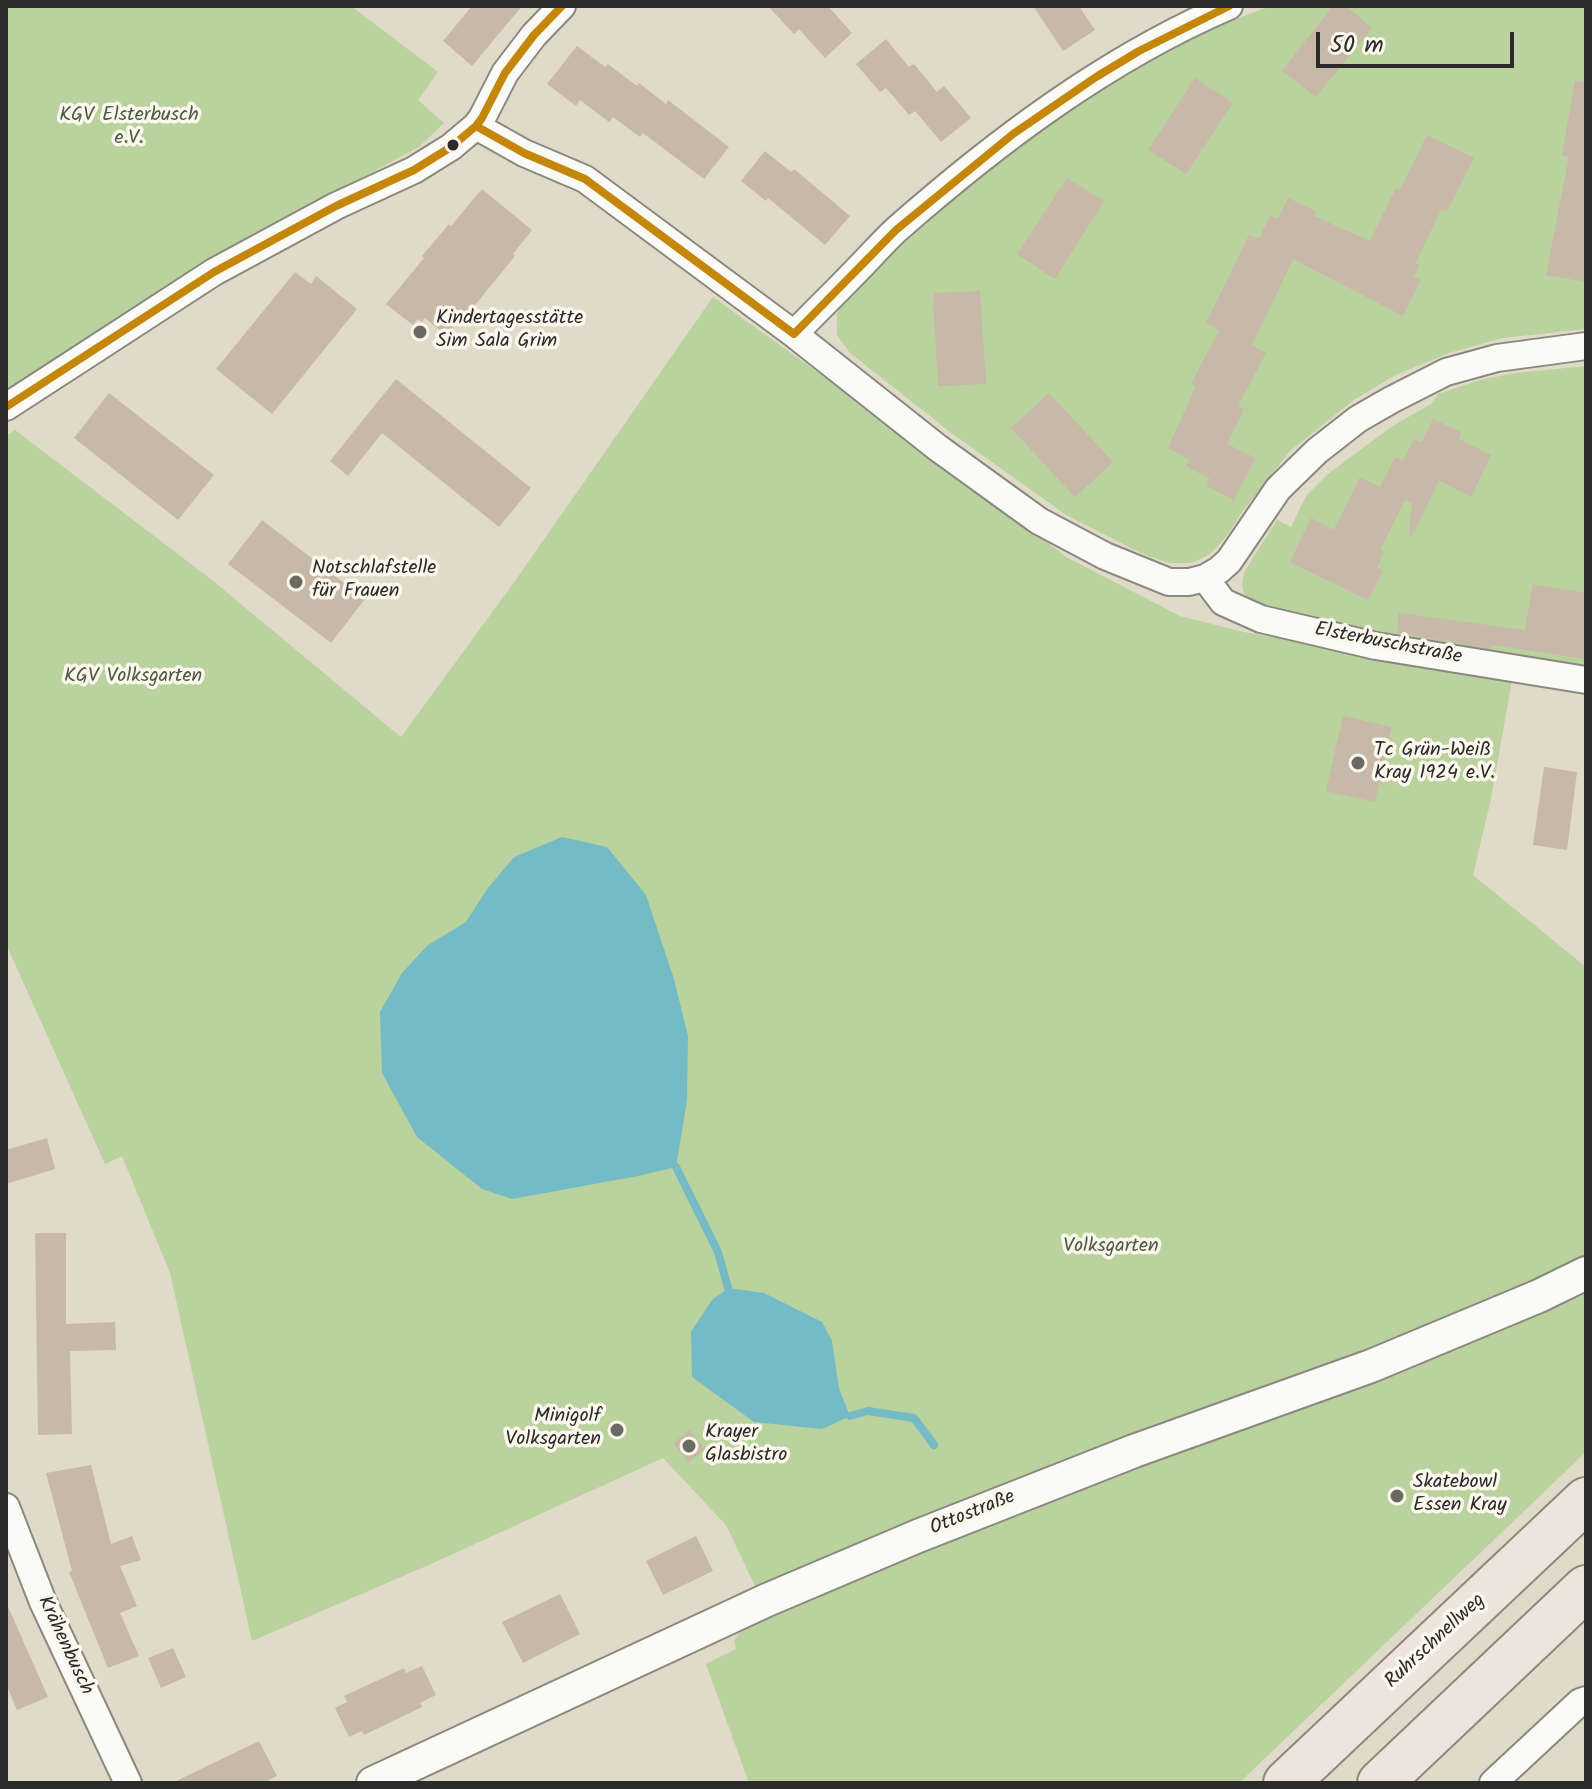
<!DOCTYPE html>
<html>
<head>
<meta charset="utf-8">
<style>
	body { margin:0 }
	#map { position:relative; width:1592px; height:1789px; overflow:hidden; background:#e0dbc8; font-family:Kalam,sans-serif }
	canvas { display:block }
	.frame { position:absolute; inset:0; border:8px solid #2b2b2b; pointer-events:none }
	.scale { position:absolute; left:1316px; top:32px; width:198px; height:36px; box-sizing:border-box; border:4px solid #2b2b2b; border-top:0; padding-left:10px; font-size:24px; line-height:28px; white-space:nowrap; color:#2b2b2b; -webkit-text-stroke:6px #fbf7ec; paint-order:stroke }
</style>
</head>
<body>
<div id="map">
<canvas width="1592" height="1789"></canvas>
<div class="frame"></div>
<div class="scale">50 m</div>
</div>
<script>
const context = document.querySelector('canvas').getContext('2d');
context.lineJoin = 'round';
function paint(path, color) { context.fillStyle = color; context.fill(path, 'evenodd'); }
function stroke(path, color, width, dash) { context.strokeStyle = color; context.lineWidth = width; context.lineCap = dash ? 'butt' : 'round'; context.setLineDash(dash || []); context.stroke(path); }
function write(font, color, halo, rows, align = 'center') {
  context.font = font + ' Kalam,sans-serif'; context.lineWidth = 7; context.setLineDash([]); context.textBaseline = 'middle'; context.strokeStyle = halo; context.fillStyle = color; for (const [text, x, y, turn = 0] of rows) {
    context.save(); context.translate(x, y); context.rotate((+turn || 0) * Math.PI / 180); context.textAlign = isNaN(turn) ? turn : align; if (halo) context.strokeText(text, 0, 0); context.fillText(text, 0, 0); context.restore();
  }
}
paint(new Path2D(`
	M6 6H351L438 72 418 100 444 123 419 147 260 232 6 390Z
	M1271 6H1586V329L1503 338 1449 353 1396 375 1354 400 1290 451 1242 512 1226 537 1210 554 1192 563H1169L1145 555 1066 515 954 435 850 353 837 335V314L848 292 1024 139 1134 69 1203 31Z
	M713 297 859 402 1068 558 1180 616 1244 632 1512 680 1491 799 1473 875 1586 967V1452L1239 1783H749L706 1664 736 1649 734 1641 762 1601 726 1525 663 1458 431 1564 252 1641 170 1273 122 1156 105 1164 6 944V436L15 430 212 580 401 737 515 581Z
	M1586 366V669L1374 637 1255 608C1242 596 1239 585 1246 569L1277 520 1291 527 1306 496 1328 474 1391 427 1431 404 1438 394 1480 380 1515 373Z`), '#b9d29e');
paint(new Path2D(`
	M562 837 607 847 646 895 674 979 688 1036 687 1100 676 1167 638 1176 512 1199 482 1189 417 1137 382 1073 380 1012 402 973 428 945 466 922 488 888 514 857Z
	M728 1288 764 1293 822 1322 832 1341 839 1389 850 1416 822 1429 754 1422 692 1377 691 1332 712 1300Z`), '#74bbc5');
stroke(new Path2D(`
	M676 1167 718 1252 728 1288
	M850 1416 868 1411 914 1418 934 1445`), '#74bbc5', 8);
paint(new Path2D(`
	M472 6H522L472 66 443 41Z
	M768 6H828L852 33 825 58 799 29 794 34Z
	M1033 6H1079L1095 30 1063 51Z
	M1333 6H1346L1372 28 1316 97 1282 71Z
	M886 39 909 67 914 64 937 92 944 86 971 118 941 142 915 111 909 115 886 88 880 92 856 64Z
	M577 46 605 67 608 64 637 86 639 83 666 104 668 100 729 147 704 179 643 133 640 137 613 117 609 122 580 100 576 106 547 84Z
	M1195 78 1233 103 1186 174 1148 150Z
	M1575 81 1586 82V282L1546 275 1569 157 1562 155Z
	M1427 135 1474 158 1447 212 1441 210 1415 264 1419 265 1414 277 1421 280 1403 316 1293 259 1252 345 1266 353 1238 406 1244 410 1227 444 1255 458 1234 500 1206 486 1210 479 1186 466 1190 460 1168 448 1196 386 1191 384 1219 330 1206 323 1249 235 1259 239 1270 215 1278 219 1288 198 1316 211 1314 216 1370 241 1396 188 1400 190Z
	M765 151 791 172 794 169 850 216 825 245 768 198 766 201 741 181Z
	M1067 178 1104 201 1055 279 1017 254Z
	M482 189 532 230 513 254 515 256 467 315 465 313 446 335 425 318 422 322 418 319 413 325 386 304 424 258 422 256 449 224 451 226Z
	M295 272 311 284 316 276 357 309 272 414 216 369Z
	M980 291 986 384 938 386 933 293Z
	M396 379 531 488 499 527 382 433 348 476 330 461Z
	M109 393 214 475 178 520 74 438Z
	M1049 393 1113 462 1075 497 1011 428Z
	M1433 419 1461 432 1459 439 1491 455 1471 497 1439 480 1412 536 1409 535 1412 503 1405 500 1380 550 1384 552 1377 567 1383 570 1368 600 1290 562 1311 518 1334 530 1360 477 1380 487 1395 457 1403 461 1414 439 1422 442Z
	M262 520 365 599 331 643 228 564Z
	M1533 584 1586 593V659L1492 645V649L1397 633 1399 613 1525 630Z
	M1343 716 1392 727 1375 802 1326 791Z
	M1544 767 1577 772 1567 850 1533 845Z
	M47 1138 55 1169 6 1184V1150Z
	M35 1233H66V1324L115 1322 116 1350 70 1351 72 1434 38 1435Z
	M689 1430 705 1449 689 1462 673 1444Z
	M91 1465 111 1544 132 1536 141 1560 120 1566 137 1606 120 1613 139 1656 108 1668 69 1572 72 1571 46 1473Z
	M696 1536 713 1571 663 1595 646 1561Z
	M560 1594 580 1634 523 1663 502 1622Z
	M6 1602 48 1697 17 1710 6 1684Z
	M173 1648 186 1677 161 1688 148 1658Z
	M422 1666 436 1695 420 1703 422 1707 364 1735 362 1731 349 1737 335 1708 347 1702 344 1696 404 1668 406 1673Z
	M259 1741 277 1776 263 1783H172Z`), '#c7b8a8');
const minor = new Path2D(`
	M476 126 524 153 585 179 794 334 938 448 1039 521 1105 556 1169 582H1189L1205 578 1219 570 1229 561 1278 489 1317 451 1358 419 1391 400 1446 372 1497 358 1586 346
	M794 334C815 312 837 291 858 269 871 256 883 242 896 230 996 142 1106 59 1229 6
	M6 407 214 272 336 206 414 170 451 147 476 126 482 118 505 73 534 35 562 6
	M1205 578 1223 602 1261 619 1376 646 1586 680
	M6 1507 43 1602 128 1783
	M1493 1783 1580 1702 1586 1700`);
const tertiary = new Path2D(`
	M373 1783 767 1600 918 1536 1134 1451 1371 1366 1539 1296 1586 1273`);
const motorway = new Path2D(`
	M1286 1783 1586 1500
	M1380 1783 1586 1588`);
stroke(minor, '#8b887f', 30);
stroke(tertiary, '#8b887f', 36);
stroke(motorway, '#8b887f', 48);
stroke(minor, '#fafaf7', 26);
stroke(tertiary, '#fafaf7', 32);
stroke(motorway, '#ede4dc', 44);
stroke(new Path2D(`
	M476 126 524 153 585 179 794 334 896 230 1013 134 1096 77 1139 51 1229 6
	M6 407 214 272 336 206 414 170 451 147 476 126 482 118 505 73 534 35 562 6`), '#c4870b', 8);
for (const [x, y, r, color] of [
	[453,145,7,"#2b2b2b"],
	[420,332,8,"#6a6962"],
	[296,582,8,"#6a6962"],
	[1358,763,8,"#6a6962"],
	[617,1430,8,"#6a6962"],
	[689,1446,8,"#6a6962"],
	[1397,1496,8,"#6a6962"]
]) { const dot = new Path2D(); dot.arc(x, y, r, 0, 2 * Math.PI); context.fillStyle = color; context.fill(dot); stroke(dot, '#fbf7ec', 3); }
write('20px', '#4c5b43', '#fbf7ec', [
	["KGV Elsterbusch",129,117],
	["e.V.",129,140],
	["KGV Volksgarten",133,678],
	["Volksgarten",1111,1248]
]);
write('20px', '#2b2b2b', '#fbf7ec', [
	["Kindertagesstätte",436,320],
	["Sim Sala Grim",436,343],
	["Notschlafstelle",312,570],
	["für Frauen",312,593],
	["Tc Grün-Weiß",1374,752],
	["Kray 1924 e.V.",1374,775],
	["Minigolf",601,1418,"right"],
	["Volksgarten",601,1441,"right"],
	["Krayer",705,1434],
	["Glasbistro",705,1457],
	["Skatebowl",1413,1484],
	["Essen Kray",1413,1507]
], 'left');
write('20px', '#2b2b2b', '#fbf7ec', [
	["Elsterbuschstraße",1388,645,11],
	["Ottostraße",973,1514,-22],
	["Ruhrschnellweg",1436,1642,-43],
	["Krähenbusch",64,1646,65]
]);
</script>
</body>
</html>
